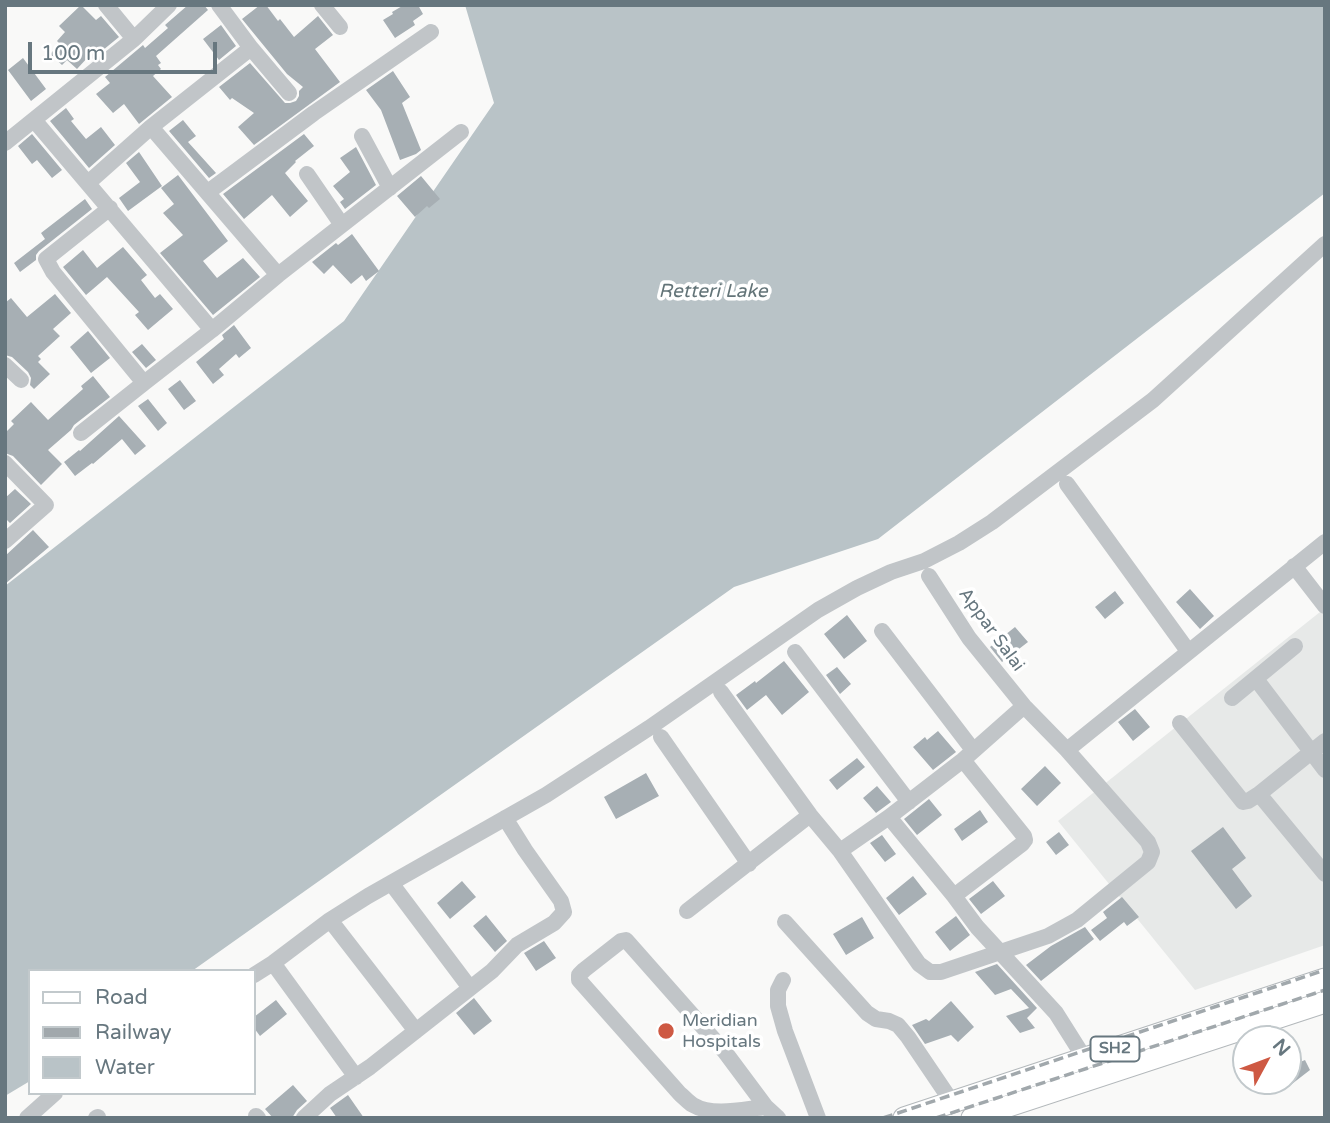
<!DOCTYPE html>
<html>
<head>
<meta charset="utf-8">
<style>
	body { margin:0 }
	#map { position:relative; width:1330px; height:1123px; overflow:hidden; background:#f9f9f8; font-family:"Varela Round",sans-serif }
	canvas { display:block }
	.frame { position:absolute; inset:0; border:7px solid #67777f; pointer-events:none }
	.legend { position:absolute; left:28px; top:969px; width:228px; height:126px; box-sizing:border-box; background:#fff; border:2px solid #c2c9cc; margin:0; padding:9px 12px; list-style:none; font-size:21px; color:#67777f }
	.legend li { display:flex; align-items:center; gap:14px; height:35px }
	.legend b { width:35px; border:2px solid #c2c9cc }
	.north { position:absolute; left:1232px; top:1025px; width:70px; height:70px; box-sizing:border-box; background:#fff; border:2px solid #c2c9cc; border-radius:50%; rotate:49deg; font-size:19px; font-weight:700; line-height:28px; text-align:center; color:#67777f }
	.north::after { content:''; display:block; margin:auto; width:24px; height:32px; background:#ce5943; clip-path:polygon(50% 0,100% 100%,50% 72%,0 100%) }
	.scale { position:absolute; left:28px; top:42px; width:189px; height:32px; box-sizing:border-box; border:4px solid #67777f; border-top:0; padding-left:9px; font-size:21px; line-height:24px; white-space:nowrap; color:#67777f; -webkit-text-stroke:5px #fff; paint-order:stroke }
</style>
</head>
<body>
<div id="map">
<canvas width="1330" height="1123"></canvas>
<div class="frame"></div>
<ul class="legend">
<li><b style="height:9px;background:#fff"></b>Road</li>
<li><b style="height:9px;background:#a1a8ac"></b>Railway</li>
<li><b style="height:19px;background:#b9c3c7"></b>Water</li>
</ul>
<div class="north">N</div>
<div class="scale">100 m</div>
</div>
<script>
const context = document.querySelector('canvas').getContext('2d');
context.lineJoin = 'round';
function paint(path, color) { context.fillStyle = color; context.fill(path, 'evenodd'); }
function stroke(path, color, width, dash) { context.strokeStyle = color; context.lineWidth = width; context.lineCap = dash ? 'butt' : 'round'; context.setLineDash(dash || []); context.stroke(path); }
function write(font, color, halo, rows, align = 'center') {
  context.font = font + ' "Varela Round",sans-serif'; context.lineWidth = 7; context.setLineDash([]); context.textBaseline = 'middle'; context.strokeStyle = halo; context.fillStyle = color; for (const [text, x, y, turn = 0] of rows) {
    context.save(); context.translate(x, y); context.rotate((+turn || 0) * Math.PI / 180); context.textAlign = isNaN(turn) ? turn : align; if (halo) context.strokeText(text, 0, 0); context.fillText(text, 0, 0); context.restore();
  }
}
paint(new Path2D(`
	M1325 608V945L1195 990 1058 821Z`), '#e7e9e8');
paint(new Path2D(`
	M465 5H1325V193L878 539 734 587 192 971H30V1081L5 1096V586L344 321 494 103Z`), '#b9c3c7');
paint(new Path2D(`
	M81 5 96 20 101 16 119 37 92 59 89 56 77 69 67 60 62 65 50 54 60 44 57 41 65 32 59 26Z
	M188 5H204L208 10 156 56 161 63 158 65 161 69 153 76 172 97 139 124 124 104 113 113 96 94 110 83 105 77 143 45 145 48 168 28 165 25Z
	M260 5H266L278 21 280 19 294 37 318 16 333 35 315 49 340 82 254 145 238 127 254 113 232 98 230 100 219 87 250 63 285 103H290L296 101 299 96V91L303 87 287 74 242 19Z
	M404 5H418L423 14 413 21 415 25 395 38 383 20 393 14 392 12Z
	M221 25 236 46 219 60 203 39Z
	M23 58 46 89 31 101 8 70Z
	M393 71 410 97 402 103 421 150 416 154 400 160 381 110 366 90Z
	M66 108 74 119 71 121 86 139 101 127 115 145 89 168 50 121Z
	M183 120 196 136 188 142 216 173 209 178 169 131Z
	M32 134 62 170 52 178 37 160 32 164 18 146Z
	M304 134 314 146 295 161 296 162 285 173 308 201 290 217 272 195 244 219 223 194Z
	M356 147 376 185 345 209 340 202 344 199 333 186 350 172 340 158Z
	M139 152 162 186 128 211 119 198 140 182 126 163Z
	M178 175 228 241 203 261 217 278 243 258 260 277 213 315 160 253 183 235 163 213 174 204 161 188Z
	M421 176 440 199 429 208 427 206 415 217 397 196Z
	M85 199 92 209 39 251 36 255V260L20 272 14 263 45 239 41 233Z
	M352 234 379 271 366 281 362 275 351 284 333 265 324 274 312 262 336 243 338 245Z
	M123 247 147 275 141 280 155 298 160 294 173 309 148 330 135 315 139 312 107 277 86 295 63 267 83 250 97 268Z
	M55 294 71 313 53 329 60 336 38 356 41 359 38 362 50 374 34 389 30 385 31 378 28 372 12 357 5 355V303L11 298 27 317Z
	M234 325 251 348 239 358 236 354 219 369 224 375 213 384 196 362 224 339 222 335Z
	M88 331 110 358 91 373 70 347Z
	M142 344 156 360 146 368 132 352Z
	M93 376 110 397 74 425 71 430 48 450 62 464 41 485 13 456 5 453V433L14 424 11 421 31 402 48 420 83 389 81 386Z
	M180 380 196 401 184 410 168 389Z
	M148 399 167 423 158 431 138 406Z
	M119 416 146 446 135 455 122 439 93 464 92 463 75 476 64 462 79 450 80 451Z
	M15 489 31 504 10 523 5 518V498Z
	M33 530 49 547 5 584V556Z
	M1190 589 1214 616 1200 629 1176 602Z
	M1115 591 1124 603 1105 619 1095 607Z
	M847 615 867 641 844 659 824 634Z
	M1015 627 1028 642 1002 662 990 647Z
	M784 661 809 692 782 715 766 695 747 710 736 695 755 681 756 683Z
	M837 667 851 684 840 694 826 675Z
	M1135 709 1150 727 1133 741 1118 722Z
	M938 731 956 752 933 770 913 747 925 737 927 740Z
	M857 758 865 767 837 790 829 780Z
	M1045 766 1061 783 1037 806 1021 789Z
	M646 773 659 796 616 819 604 797Z
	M877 786 891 802 876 813 863 798Z
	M929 799 942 815 917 835 904 819Z
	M980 810 988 822 962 841 954 829Z
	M1223 827 1246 858 1232 869 1252 896 1236 909 1191 851Z
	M1059 832 1069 845 1056 855 1046 842Z
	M882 835 896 854 885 862 870 843Z
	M913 876 927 894 899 915 886 898Z
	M462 881 476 897 450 919 437 903Z
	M993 881 1005 896 981 914 969 899Z
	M1122 897 1139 917 1127 926 1124 922 1100 941 1091 930 1107 918 1103 912Z
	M486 915 507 941 495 952 473 926Z
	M956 916 970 935 950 951 935 932Z
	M862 917 874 938 846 955 833 934Z
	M1085 927 1094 939 1041 981 1026 965 1051 946Z
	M544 941 556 958 536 971 524 953Z
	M997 964 1037 1008 1027 1018 1035 1028 1020 1033 1006 1016 1029 1008 1011 989 995 995 975 972Z
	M474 998 492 1021 474 1035 456 1013Z
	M276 1000 287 1014 260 1036 254 1028V1017Z
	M951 1001 974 1027 958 1042 951 1035 925 1044 912 1025 926 1019 929 1021Z
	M1305 1060 1310 1070 1288 1087V1067Z
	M293 1085 307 1101 297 1110 292 1118H273L265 1109Z
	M348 1095 364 1118H337L330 1108Z`), '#a7afb4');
const major = new Path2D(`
	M904 1118 1325 979
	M972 1118 1325 1002`);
stroke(major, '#b3b8bb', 23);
stroke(new Path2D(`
	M322 5 340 27
	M134 39 169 5
	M251 48 289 93
	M34 120 212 330 278 275 151 127 88 183
	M151 127 251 48 219 5
	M362 136 390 188
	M5 143 134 39 106 5
	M307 174 342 225
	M208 192 314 113 431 32
	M110 208 46 259 53 272 144 383 212 330
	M278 275 461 132
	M5 365 21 380
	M81 433 144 383
	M5 463 46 505 5 541
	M1067 484 1188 651
	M1294 566 1325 606
	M929 576 969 638 1024 706 1067 750 1325 542
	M882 631 973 750
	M795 652 909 802
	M1256 679 1325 770
	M721 692 810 815 840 851 889 817 963 760 1024 706
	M1232 698 1295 646
	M1180 723 1243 802 1248 801 1259 794 1325 741
	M661 737 749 864
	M1259 794 1325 874
	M889 817 954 896 977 927 1056 1013 1085 1059
	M840 851 919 964 930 972H941L1048 936 1077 920 1148 862 1152 852 1148 842 1067 750
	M391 883 470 988
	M954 896 1022 844 1025 840 1024 836 963 760
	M687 911 810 815
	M330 920 416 1031
	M785 922 867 1013 876 1019 889 1021 898 1025 908 1037 952 1102
	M273 963 356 1077
	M254 975 273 963 330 920 368 896 546 795 649 728 818 610 857 588 891 572 924 561 959 543 992 522 1153 400 1325 244
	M783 980 778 990V1006L785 1031 818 1118
	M766 1107C744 1109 713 1117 693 1105 688 1102 684 1097 680 1094L579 980V975L584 970 621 941 626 940 725 1052 766 1107 778 1118
	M256 1116 258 1118
	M27 1118 55 1093
	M96 1118 98 1117
	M304 1118 330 1094 370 1067 492 971 517 945 554 923 564 912 561 901 525 850 505 818`), '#c1c5c8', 16);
stroke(major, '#fff', 21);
stroke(new Path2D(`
	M883 1118 1325 970
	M936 1118 1325 990`), '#a1a8ac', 3.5, [10, 5]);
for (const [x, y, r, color] of [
	[666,1031,9,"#ce5943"]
]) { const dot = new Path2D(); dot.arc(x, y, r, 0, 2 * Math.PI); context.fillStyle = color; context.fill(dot); stroke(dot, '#fff', 2.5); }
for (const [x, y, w] of [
	[1115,1049,49]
]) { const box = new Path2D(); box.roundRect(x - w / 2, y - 12.5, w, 25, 5); context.fillStyle = '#fff'; context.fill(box); stroke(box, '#67777f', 2); }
write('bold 16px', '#67777f', null, [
	["SH2",1115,1049]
]);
write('18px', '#67777f', '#fff', [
	["Appar Salai",991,630,54]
]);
write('18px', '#67777f', '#fff', [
	["Meridian",682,1021],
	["Hospitals",682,1042]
], 'left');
write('italic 19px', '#637478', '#fff', [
	["Retteri Lake",713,292]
]);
</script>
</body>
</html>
